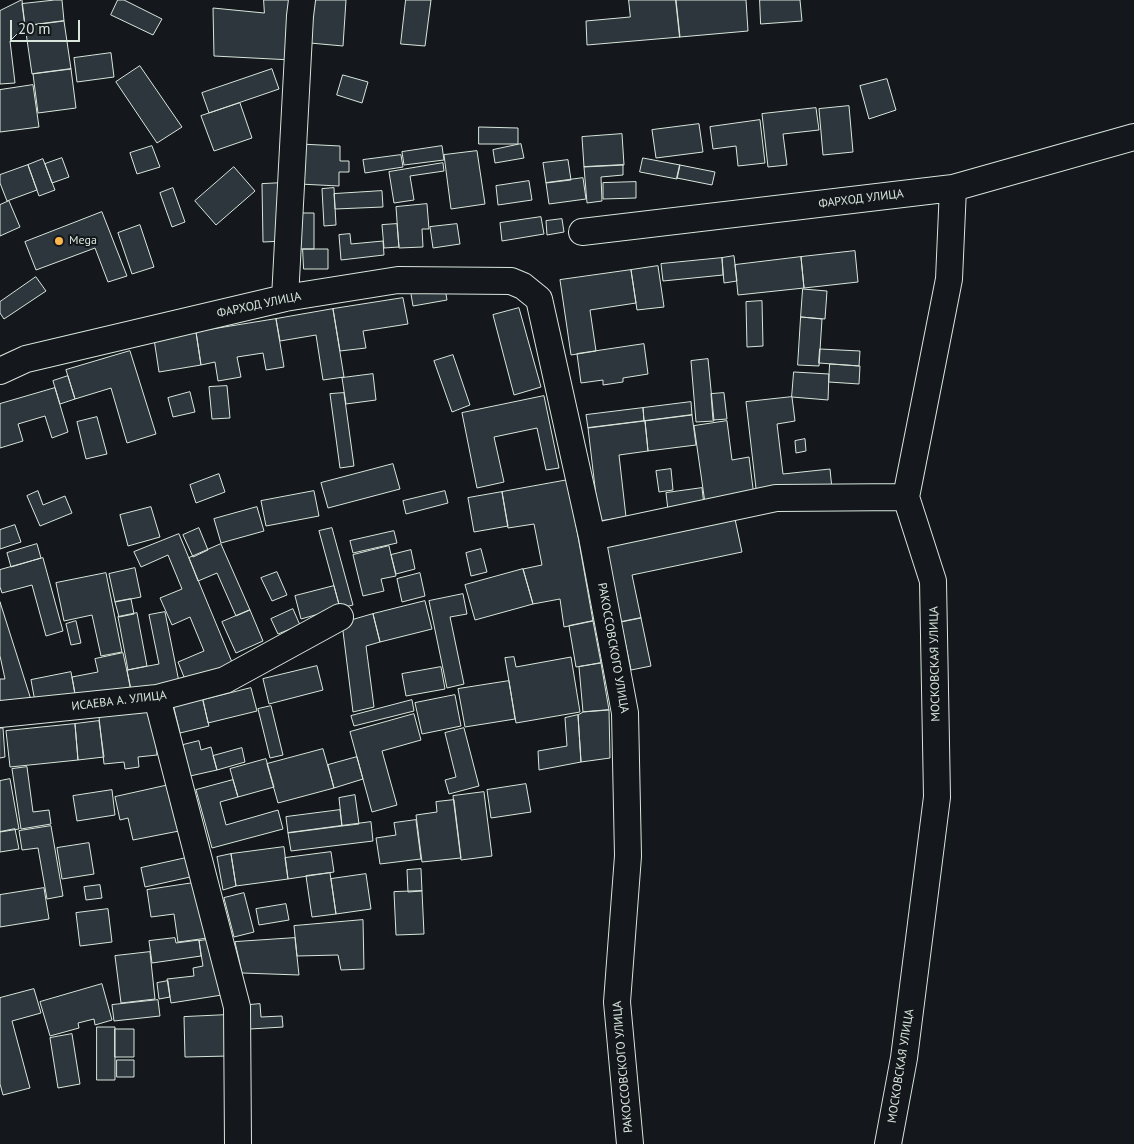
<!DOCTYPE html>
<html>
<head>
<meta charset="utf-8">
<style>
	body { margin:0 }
	#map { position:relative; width:1134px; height:1144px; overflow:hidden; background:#14181c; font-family:"PT Sans",sans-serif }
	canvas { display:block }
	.scale { position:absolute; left:10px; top:20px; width:70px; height:22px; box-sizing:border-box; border:2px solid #d8e6dc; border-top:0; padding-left:6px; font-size:15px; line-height:18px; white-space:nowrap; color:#d8e6dc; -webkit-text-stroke:4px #14181c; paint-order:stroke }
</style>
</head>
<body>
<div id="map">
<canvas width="1134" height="1144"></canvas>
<div class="scale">20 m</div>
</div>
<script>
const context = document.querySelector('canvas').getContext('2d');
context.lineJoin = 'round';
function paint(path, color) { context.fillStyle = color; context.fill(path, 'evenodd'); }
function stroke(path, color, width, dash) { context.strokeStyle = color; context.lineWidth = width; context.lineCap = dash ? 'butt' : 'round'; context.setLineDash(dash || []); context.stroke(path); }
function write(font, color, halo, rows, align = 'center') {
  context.font = font + ' "PT Sans",sans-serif'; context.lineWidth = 4; context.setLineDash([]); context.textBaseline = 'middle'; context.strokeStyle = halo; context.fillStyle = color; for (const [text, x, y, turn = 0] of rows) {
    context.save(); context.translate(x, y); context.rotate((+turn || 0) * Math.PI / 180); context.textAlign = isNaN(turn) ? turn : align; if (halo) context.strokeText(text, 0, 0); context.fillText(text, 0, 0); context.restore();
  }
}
const building = new Path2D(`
	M22 0 25 26 10 41 15 83 0 84V11Z
	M55 0H62L64 21 25 26 22 4Z
	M118 0H124L162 19 153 35 111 15Z
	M264 0H297L292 60 214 56 213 8 264 13Z
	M313 0H346L343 46 310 43Z
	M406 0H431L425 46 401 44Z
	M629 0H676L680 37 587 45 586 21 630 17Z
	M676 0H746L748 31 680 37Z
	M760 0H800L802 21 761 24Z
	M64 21 71 69 32 74 25 26Z
	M111 53 114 77 77 82 74 58Z
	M140 66 182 127 157 143 116 82Z
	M71 69 76 108 38 113 33 74Z
	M272 69 279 89 209 113 202 93Z
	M343 75 368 82 362 103 337 95Z
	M887 79 896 110 869 119 860 86Z
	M33 85 39 127 0 132V90Z
	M240 103 252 138 214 151 201 116Z
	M849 106 853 152 823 155 819 109Z
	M816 108 819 130 783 134 787 165 768 167 762 114Z
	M760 120 765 163 738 166 736 146 713 149 710 127Z
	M699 124 703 152 656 158 652 130Z
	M479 127 518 128V144H479Z
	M622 134 624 165 584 167 582 137Z
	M300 144 340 146V161H349V172H339V186L299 184Z
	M521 144 524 158 495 163 493 150Z
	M152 146 160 167 137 174 130 153Z
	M442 146 444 160 404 165 402 152Z
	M477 151 485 204 451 209 444 155Z
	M401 155 403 167 365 173 363 160Z
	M62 158 69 177 52 183 45 164Z
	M643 158 680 165 677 179 640 172Z
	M43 159 55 190 39 196 28 165Z
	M568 160 571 180 546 183 543 163Z
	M443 163 444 171 410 176 414 200 394 203 389 172Z
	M28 165 37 190 7 201 0 183V175Z
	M623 165V175L601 177 602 201 587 203 584 167Z
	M680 165 715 172 712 185 677 178Z
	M234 167 255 191 216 225 195 201Z
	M583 178 586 199 549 204 546 183Z
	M529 181 532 200 498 205 496 186Z
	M636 182V198L603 199V183Z
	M283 183 284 241 263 242 262 184Z
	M173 188 185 222 172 227 160 193Z
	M334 188 336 225 324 226 322 189Z
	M382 191 383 207 335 209 334 194Z
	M9 201 20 227 0 236V205Z
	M427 204 429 229H422L423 247 399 248 396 207Z
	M102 212 127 276 108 282 95 248 36 270 25 242Z
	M298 213H314V249H298Z
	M541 217 544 234 502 241 500 223Z
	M562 219 564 232 547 235 546 221Z
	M397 224 399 247 384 248 382 225Z
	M457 224 460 244 433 248 430 227Z
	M140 225 154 267 132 274 118 233Z
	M350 234 351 244 383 241 384 255 341 260 339 235Z
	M303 249H328V269H304Z
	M855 251 858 282 804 288 801 257Z
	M734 256 737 281 724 283 722 258Z
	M801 257 804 288 738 295 735 265Z
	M722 258 723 275 663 281 661 264Z
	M658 266 664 307 637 310 631 270Z
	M631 270 636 303 590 310 596 351 571 355 560 280Z
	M36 277 46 291 4 319 0 313V302Z
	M445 288 447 300 413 306 411 294Z
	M803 289 827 291 825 319 801 317Z
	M403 298 408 324 363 331 366 348 340 351 333 309Z
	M762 301 763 346 747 347 746 302Z
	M519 308 541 387 514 395 493 315Z
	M333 309 344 377 323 380 316 335 280 341 276 319Z
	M801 317 822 319 819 366 798 365Z
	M276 319 284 367 266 370 263 353 237 357 241 377 218 381 215 362 201 365 196 332Z
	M196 332 201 365 159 372 154 339Z
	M644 344 648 374 623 378V382L603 385V380L581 383 577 354Z
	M820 349 860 351 859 366 819 363Z
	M130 351 156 434 127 443 111 388 75 399 66 370Z
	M453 355 470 405 452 412 434 361Z
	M708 359 714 421 696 422 691 361Z
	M830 364 860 366 859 384 829 382Z
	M794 372 829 374 828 400 792 397Z
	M373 374 376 400 346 404 342 378Z
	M68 376 75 399 60 404 53 381Z
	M227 386 230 418 212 419 209 387Z
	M55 388 68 432 52 438 45 416 18 424 23 441 0 448V404Z
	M190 392 195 412 173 417 168 398Z
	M344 393 354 466 340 468 330 394Z
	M724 393 727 419 713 420 711 394Z
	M544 396 559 468 546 470 537 428 494 437 504 482 477 488 462 413Z
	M792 397 795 421 777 424 783 474 830 469 832 489 757 497 746 402Z
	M691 402 692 415 644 421 643 408Z
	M643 408 644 421 588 428 586 415Z
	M692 415 696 445 648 451 645 421Z
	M97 417 107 454 86 459 77 422Z
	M645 421 648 451 619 455 626 517 599 521 588 428Z
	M727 421 732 460 749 457 754 496 705 503 694 426Z
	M805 439 806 451 796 453 795 441Z
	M393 464 400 489 328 508 321 483Z
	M671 469 673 490 659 492 656 471Z
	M219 474 225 492 196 503 190 485Z
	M568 480 593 621 564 627 560 599 533 604 523 569 542 565 534 524 508 528 502 492Z
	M702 488 704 505 668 510 666 493Z
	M38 491 43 505 65 496 72 513 40 526 27 496Z
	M314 491 319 516 266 526 261 501Z
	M445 491 448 503 406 514 403 501Z
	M502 492 508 526 474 532 468 498Z
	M151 507 160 537 128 546 120 515Z
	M257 507 264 531 221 543 214 519Z
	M735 519 742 552 632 575 641 618 621 622 605 545Z
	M15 525 21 542 0 549V530Z
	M199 528 208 550 193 557 183 535Z
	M332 528 353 605 340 608 319 531Z
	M394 531 397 543 353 553 350 541Z
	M179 534 234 667 188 687 178 662 204 651 190 617 172 625 160 598 182 589 168 555 141 567 134 552Z
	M37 544 41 558 11 567 7 553Z
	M221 544 250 610 236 616 217 573 198 581 189 558Z
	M389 546 396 576 381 579 384 591 363 596 353 555Z
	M481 549 487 572 471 576 466 553Z
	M411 550 415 569 396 574 391 555Z
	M43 558 63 631 46 636 32 585 2 593 0 587V570Z
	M135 568 141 597 115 602 109 574Z
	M523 569 533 604 475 620 465 585Z
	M277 572 287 595 272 601 261 578Z
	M106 573 122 652 101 656 92 615 64 621 56 583Z
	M420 573 425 596 402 602 397 579Z
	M334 586 340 608 301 619 295 596Z
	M463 594 467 614 450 617 464 684 447 688 429 601Z
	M131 599 134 614 119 617 115 602Z
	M425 601 432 629 380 642 373 614Z
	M0 602 33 706H0V679H5L0 656Z
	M293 609 300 625 278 634 271 619Z
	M250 610 263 641 236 653 222 622Z
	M165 612 179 682 131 692 127 670 159 664 149 615Z
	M137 613 147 666 128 670 118 617Z
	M373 614 380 642 366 646 374 707 353 712 342 623Z
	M641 618 651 666 631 670 621 622Z
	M76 621 81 643 71 645 66 624Z
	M593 621 601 663 576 667 569 626Z
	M123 653 131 689 76 700 72 677 98 672 95 659Z
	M514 657 516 667 571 657 580 712 516 723 505 658Z
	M601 663 609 710 583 712 579 667Z
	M317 666 323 690 269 704 263 679Z
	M441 667 445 689 406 696 402 674Z
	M71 672 76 699 36 707 31 680Z
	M509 681 515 719 465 727 458 689Z
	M251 688 257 711 208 723 203 700Z
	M455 695 461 726 422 734 415 703Z
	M202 697 209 726 180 733 173 704Z
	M412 700 414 711 354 726 351 716Z
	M271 706 283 755 270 758 258 709Z
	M609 710 610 758 581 762 578 715 583 712Z
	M153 712 157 755 138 757 139 767 125 769 124 762 104 764 99 717Z
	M414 714 421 740 382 751 397 805 372 812 350 732Z
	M578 715 581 762 539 770 538 751 567 746 565 718Z
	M99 721 104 757 78 760 75 724Z
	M75 724 78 760 10 767 6 731Z
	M0 728H3L5 757 0 758Z
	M464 728 479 786 449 794 445 780 456 777 445 733Z
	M199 741 201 750 211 747 217 770 190 776 183 745Z
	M242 748 245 762 217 770 213 756Z
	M323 749 334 788 278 803 267 764Z
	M357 757 363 779 334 788 328 765Z
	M266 759 274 787 238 797 230 769Z
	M27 767 33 812 49 810 51 824 21 829 12 769Z
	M10 779 19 829 0 832V781Z
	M233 780 238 797 220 802 226 825 278 810 283 829 212 848 196 790Z
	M526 784 531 812 491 818 487 790Z
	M169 785 179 831 133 840 128 818 120 820 115 797Z
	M112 790 115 815 77 821 73 796Z
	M484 792 492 856 461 860 453 796Z
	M355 795 359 824 342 826 339 798Z
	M454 800 461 858 422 862 416 815 437 812 436 802Z
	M340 810 342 826 288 833 286 817Z
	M416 820 421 859 380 864 376 838 396 835 394 823Z
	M371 822 373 841 291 851 288 833Z
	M51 826 63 896 47 899 38 848 22 850 19 831Z
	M15 829 19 849 0 852V832Z
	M89 843 94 874 62 879 57 848Z
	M284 847 288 879 236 886 231 854Z
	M331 852 334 872 288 879 285 858Z
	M231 854 236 886 223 890 217 857Z
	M186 858 190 877 145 887 141 868Z
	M421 869 422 891 408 892 407 870Z
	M330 873 336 914 312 917 306 876Z
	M366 874 371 909 336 914 331 879Z
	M200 882 208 938 178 942 174 914 151 917 147 890Z
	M100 885 102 898 86 900 84 887Z
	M44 888 49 919 0 927V895Z
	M422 891 424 934 396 935 394 892Z
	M244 893 254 932 234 937 224 898Z
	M286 904 289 920 259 925 256 909Z
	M108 909 112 942 80 946 76 913Z
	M363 920 364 969 341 970 338 955 297 956 294 926Z
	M175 938 176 943 199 940 201 956 152 963 149 941Z
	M295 938 299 975 242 973 235 942Z
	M214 939 222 995 171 1003 167 979 194 976 193 968 203 966 199 941Z
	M150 952 155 999 121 1003 115 956Z
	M168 981 170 997 159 999 157 983Z
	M102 984 112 1020 95 1025 94 1019 78 1023 79 1028 50 1036 40 1002Z
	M34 989 41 1013 12 1021 30 1088 3 1095 0 1084V998Z
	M158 1000 160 1016 114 1021 112 1005Z
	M260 1004 261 1017 282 1016 283 1027 250 1029 249 1005Z
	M227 1015 229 1056 185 1057 184 1017Z
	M97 1027H115V1080H97Z
	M115 1029H134V1057H115Z
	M72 1034 80 1084 58 1088 50 1038Z
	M117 1060H134V1077H117Z`);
paint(building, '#2c363c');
stroke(building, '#d8e6dc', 1);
const minor = new Path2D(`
	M582 232 953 188 1134 137
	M285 298 300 16 302 0
	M0 371 26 359 285 298 398 280 511 281 523 286 539 299 592 537 625 713 628 856 617 1002 630 1144
	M592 537 776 498 906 497
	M157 698 237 1007 238 1144
	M0 714 157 698 225 680 340 617
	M888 1144 904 1058 937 797 933 581 906 497 949 279 953 188`);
stroke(minor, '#d8e6dc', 28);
stroke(minor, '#14181c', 26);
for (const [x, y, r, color] of [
	[59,241,5,"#ffb74d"]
]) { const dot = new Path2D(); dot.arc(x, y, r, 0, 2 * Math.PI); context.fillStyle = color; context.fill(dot); stroke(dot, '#14181c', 2); }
write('12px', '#d8e6dc', '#14181c', [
	["ФАРХОД УЛИЦА",861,199,-7],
	["ФАРХОД УЛИЦА",259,305,-12],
	["РАКОССОВСКОГО УЛИЦА",613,648,80],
	["МОСКОВСКАЯ УЛИЦА",935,664,-91],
	["ИСАЕВА А. УЛИЦА",119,701,-7],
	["МОСКОВСКАЯ УЛИЦА",901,1066,-81],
	["РАКОССОВСКОГО УЛИЦА",623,1067,-95]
]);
write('12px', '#d8e6dc', '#14181c', [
	["Mega",69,241]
], 'left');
</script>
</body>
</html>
